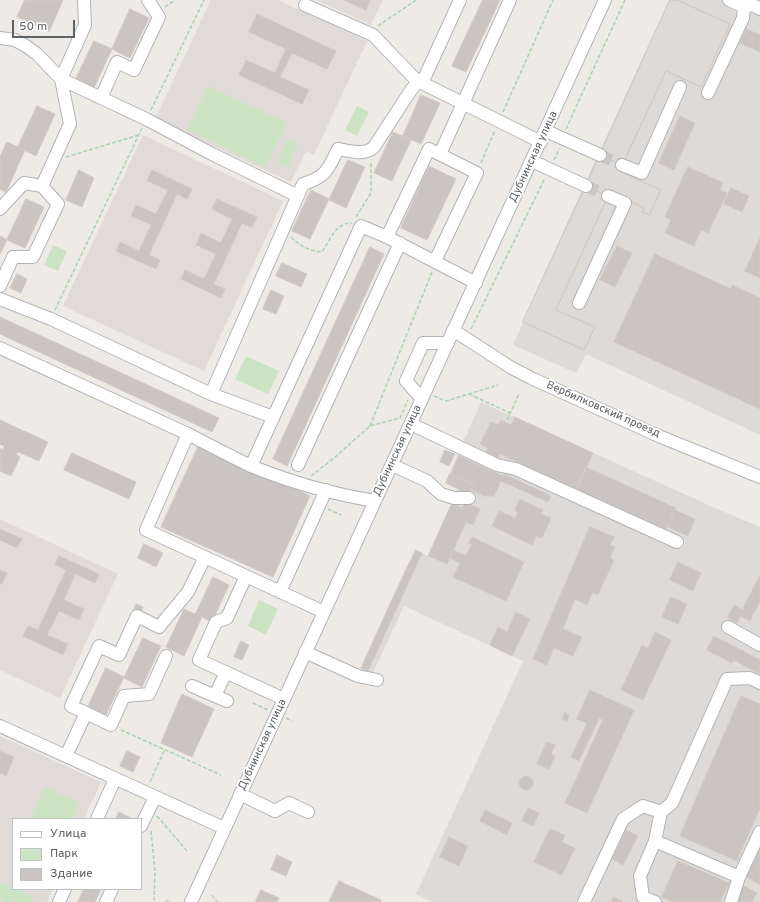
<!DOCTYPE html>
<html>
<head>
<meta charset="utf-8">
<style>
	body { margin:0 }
	#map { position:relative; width:760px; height:902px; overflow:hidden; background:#eeeae6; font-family:Overpass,sans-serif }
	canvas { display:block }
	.legend { position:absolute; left:12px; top:818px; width:130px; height:72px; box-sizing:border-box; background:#fff; border:1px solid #bec0c1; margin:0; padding:5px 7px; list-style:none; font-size:12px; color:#5d6265 }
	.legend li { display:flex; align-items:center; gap:8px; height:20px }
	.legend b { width:20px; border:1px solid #bec0c1 }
	.scale { position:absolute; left:12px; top:20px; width:63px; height:18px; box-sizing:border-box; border:2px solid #5d6265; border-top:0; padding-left:5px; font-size:12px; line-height:14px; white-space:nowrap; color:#5d6265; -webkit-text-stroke:3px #fff; paint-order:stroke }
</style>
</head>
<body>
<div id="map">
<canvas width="760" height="902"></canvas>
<ul class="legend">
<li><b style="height:5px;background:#fff"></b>Улица</li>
<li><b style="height:11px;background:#cce4c4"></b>Парк</li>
<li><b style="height:11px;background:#cac5c2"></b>Здание</li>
</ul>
<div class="scale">50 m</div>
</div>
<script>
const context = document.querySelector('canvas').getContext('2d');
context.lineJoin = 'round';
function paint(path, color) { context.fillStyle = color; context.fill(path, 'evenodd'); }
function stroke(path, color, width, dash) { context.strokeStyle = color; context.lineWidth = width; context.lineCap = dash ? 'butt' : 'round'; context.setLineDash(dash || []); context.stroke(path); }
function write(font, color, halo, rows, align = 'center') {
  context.font = font + ' Overpass,sans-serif'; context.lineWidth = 3.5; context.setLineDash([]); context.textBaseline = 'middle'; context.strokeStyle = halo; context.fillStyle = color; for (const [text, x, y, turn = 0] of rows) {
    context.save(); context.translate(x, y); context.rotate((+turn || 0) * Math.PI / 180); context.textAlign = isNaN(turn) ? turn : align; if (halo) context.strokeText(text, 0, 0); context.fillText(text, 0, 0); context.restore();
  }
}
paint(new Path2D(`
	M670 0H760V435L586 354 576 373 513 345Z
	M481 402 715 508 760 527V902H432L416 894 523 661 404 606 372 675 361 669 416 550 428 556 452 503 457 489 445 483Z`), '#dddad8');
paint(new Path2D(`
	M211 0H278L367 41 314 155 306 151 291 182 155 119Z
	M316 0H383L371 25Z
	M143 135 283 201 204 371 63 306Z
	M0 519 118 574 60 698 0 670Z
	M0 736 101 782 84 819H13V889H53L47 902H0Z`), '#e1dbd7');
paint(new Path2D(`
	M208 86 287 123 266 167 187 130Z
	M357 106 369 112 357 136 345 130Z
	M287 139 298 144 288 167 277 162Z
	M53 245 67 251 58 271 44 265Z
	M246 356 279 371 268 394 235 379Z
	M259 600 278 609 266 635 248 626Z
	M45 787 80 803 73 819H30Z
	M2 883 13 888V889H16L34 897 32 902H6L0 899V887Z`), '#cce4c4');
const building = new Path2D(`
	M25 0H63L49 32 17 17Z
	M344 0H368L370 1 366 10Z
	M483 0H500L466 72 452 66Z
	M670 0H677L730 24 701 87 666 71 620 171 661 190 649 215 642 212 644 208 610 192 556 310 595 327 584 350 523 322Z
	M670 0H677L730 24 701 87 666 71 622 165 600 155Z
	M130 9 149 18 130 58 112 49Z
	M257 14 336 51 327 69 292 53 280 77 309 90 302 104 239 75 246 60 275 73 286 49 249 32Z
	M747 29 760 35V52L740 43Z
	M94 41 112 49 94 88 76 79Z
	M421 95 440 103 421 144 403 136Z
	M37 106 55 114 36 156 18 147Z
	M680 116 695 123 674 170 659 163Z
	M393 132 411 140 392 181 374 173Z
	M7 142 25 150 6 192 0 189V157Z
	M600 155 622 165 620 171 661 190 649 215 642 212 644 208 610 192 608 196 586 186Z
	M348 160 365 167 346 208 329 200Z
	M429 166 456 179 427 240 401 228Z
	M688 167 723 183 720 190 727 193 708 233 701 230 694 246 665 233 671 220 665 217Z
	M79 170 94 178 82 207 66 200Z
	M152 170 192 189 187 199 177 194 149 255 160 260 156 269 116 251 120 242 139 251 151 225 131 216 136 205 156 214 168 190 147 181Z
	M586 186 608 196 556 310 595 327 584 350 523 322Z
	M731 188 749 196 742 212 724 204Z
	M311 190 329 199 310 239 292 231Z
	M26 199 44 207 25 248 7 240Z
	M217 199 257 217 252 228 242 223 214 284 225 289 221 298 181 279 185 270 204 279 216 254 196 245 201 233 221 243 232 219 212 209Z
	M0 236 7 240 0 254Z
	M760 238V278L745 271Z
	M617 246 632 253 615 287 600 280Z
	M370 247 384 254 287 466 273 459Z
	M655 254 731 289 732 285 760 298V409L614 342Z
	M282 263 307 274 301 287 276 276Z
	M17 274 27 279 21 293 10 288Z
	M271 290 284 296 276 314 263 309Z
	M0 317 219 418 212 432 0 334Z
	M515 417 593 453 577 489 500 454 498 458 486 452 488 448 480 444 491 422 498 425 501 420 511 425Z
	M0 420 48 442 39 461 18 452 16 455 20 457 11 476 0 471V448L3 450 4 446 0 444Z
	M199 445 310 496 273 577 161 527Z
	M445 450 455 454 449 466 440 462Z
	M72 453 136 482 129 499 64 470Z
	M459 456 503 476 504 474 551 496 548 502 501 481 494 496H484L471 490 474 485 451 475Z
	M586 467 676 508 666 529 577 489Z
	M450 474 474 485 469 494 446 483Z
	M520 499 543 510 541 514 551 518 542 538 536 536 532 545 492 526 499 511 515 518 518 512 515 511Z
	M465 502 480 509 473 525 466 522 447 564 428 556 452 503 462 508Z
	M675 510 695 519 688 536 668 527Z
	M590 527 614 537 610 545 615 547 610 558 614 560 598 595 592 593 587 605 575 599 563 629 582 637 573 656 554 648 547 665 533 659Z
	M0 529 22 539 17 548 0 540Z
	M472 537 524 562 506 601 453 577 460 563 449 558 453 550 466 556 472 544 469 543Z
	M144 544 163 553 156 567 138 558Z
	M416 550 422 553 413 573 406 570Z
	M59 556 99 574 95 583 75 574 64 600 84 609 79 620 59 611 47 635 68 644 63 655 23 636 28 626 38 630 66 570 55 565Z
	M678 562 701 573 693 591 670 580Z
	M0 570 7 573 2 584H0Z
	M406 570 413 573 374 658 367 655Z
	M760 575V601L750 621 740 616 737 623 727 618 734 605 742 610Z
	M213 577 229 585 212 622 202 617 184 656 166 647 184 609 195 614Z
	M671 597 687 604 678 624 662 617Z
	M136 604 143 607 140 615 133 612Z
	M516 612 530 619 512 656 490 645 498 627 507 632Z
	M655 632 671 640 643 700 621 690 642 645 648 648Z
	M714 636 760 660V674L733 660 732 663 707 650Z
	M143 638 161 646 142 687 124 678Z
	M241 641 249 645 242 660 234 657Z
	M367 655 374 658 368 672 361 669Z
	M106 668 124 677 105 717 87 709Z
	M590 690 634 710 587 813 565 803 603 720 599 718 579 761 571 757 587 723 577 719Z
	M182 694 214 709 192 757 161 743Z
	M741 696 760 704V808L737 861 680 836Z
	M565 713 569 716 567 721 562 719Z
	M547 742 555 745 551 754 555 756 549 769 537 764Z
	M0 751 14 757 6 776 0 773Z
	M127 751 140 757 133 772 120 766Z
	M519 783a7 7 0 1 1 14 0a7 7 0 1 1-14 0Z
	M528 808 539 813 533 826 522 821Z
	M485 810 512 823 507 835 480 821Z
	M119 812 133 819H116Z
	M550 829 565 835 562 842 575 848 562 875 534 862Z
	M626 830 638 836 623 865 612 859Z
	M449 837 468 846 459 866 440 857Z
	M760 849V885L745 876Z
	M277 855 292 862 286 876 271 870Z
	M678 861 729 883 720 902H673L662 897Z
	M339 881 381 900 380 902H329Z
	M742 885 757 893 752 902H737L739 899 735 897Z
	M84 889H101L95 902H78Z
	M261 890 279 898 277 902H255Z
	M614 897 623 902H611Z`);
paint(building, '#cac5c2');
stroke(building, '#d3cbc4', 1);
stroke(new Path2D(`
	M600 155 622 165
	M586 186 608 196`), '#cac8c6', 12, [12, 6]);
const minor = new Path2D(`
	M460 0 422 83 541 142
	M729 0 744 7 753 5 760 9
	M305 5 373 35 418 82
	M0 38 15 40 26 46 37 54 61 79 146 119 212 154 298 196
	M708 93 743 18 744 7 747 0
	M101 98 117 62 134 70 159 17 148 0
	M546 131 600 155
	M440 154 510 0
	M532 161 586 186
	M622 165 642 173 680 87
	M0 209 24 183 42 186
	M387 237 429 149 477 173 435 261
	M0 286 13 257H33L58 204 42 186 70 124 61 79 85 25 84 0
	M0 299 51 319 211 394 273 417
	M579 303 625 203 608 196
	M453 330 510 367 531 378 661 437 760 477
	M0 348 188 434
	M211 394 303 184C326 177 328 170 338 149 349 151 365 156 374 147L411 90 418 82 422 83
	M422 399 406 381 423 343H448
	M411 424 497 465 516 469 677 542
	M298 465 400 243
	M392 465 427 481 441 494 454 498H469
	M251 466 361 226 387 237 476 283
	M246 576 227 618 216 622 199 660 284 699
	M280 592 326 490
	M324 612 146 530 188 434C209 445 230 456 251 466 290 482 333 494 375 501
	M728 627 760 645
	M305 652 358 676 377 680
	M192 686 215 696 226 672
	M215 696 227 701
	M86 713 111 725 124 696 149 694 166 656
	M0 726 224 828
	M66 756 86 713 71 706 99 646 119 655 137 616 159 627 188 592 205 557
	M240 794 275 811 289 803 308 812
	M97 819 115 779
	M141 826 155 797
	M655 841 739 877
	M59 902 65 889
	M106 902 112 889
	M191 902 605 0
	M584 902 623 819 643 806 661 812
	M655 902 643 897 640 876 655 841 661 812 672 803 727 679 750 678 760 683
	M731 902 739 877 760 832`);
stroke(minor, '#b1b4b7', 14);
stroke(new Path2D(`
	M165 7 175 0
	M378 26 416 0
	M151 110 204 0
	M503 112 553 0
	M566 129 625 0
	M66 157 139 135
	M554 160 560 148
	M481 163 495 130
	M356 217 371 193V161
	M291 237C300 246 309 251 322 252 331 239 335 223 352 223
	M55 310 142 128
	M471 329 545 178
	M469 394 510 413
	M434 396 446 401 498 385
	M507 420 519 394
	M370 426 432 272
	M311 476 334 458 370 426 400 418 408 400
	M328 509 341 515
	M253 703 268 710
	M286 718 292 721
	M121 730 221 775
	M150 782 165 749
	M157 816 187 851
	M151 831 155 871 154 902
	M212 895 217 902
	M166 900 169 902`), '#a8d5a9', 1.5, [4, 2]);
stroke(minor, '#fff', 12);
write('11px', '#5d6265', '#fff', [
	["Дубнинская улица",534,157,-65],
	["Вербилковский проезд",603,410,24],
	["Дубнинская улица",398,451,-65],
	["Дубнинская улица",263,745,-65]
]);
</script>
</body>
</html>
